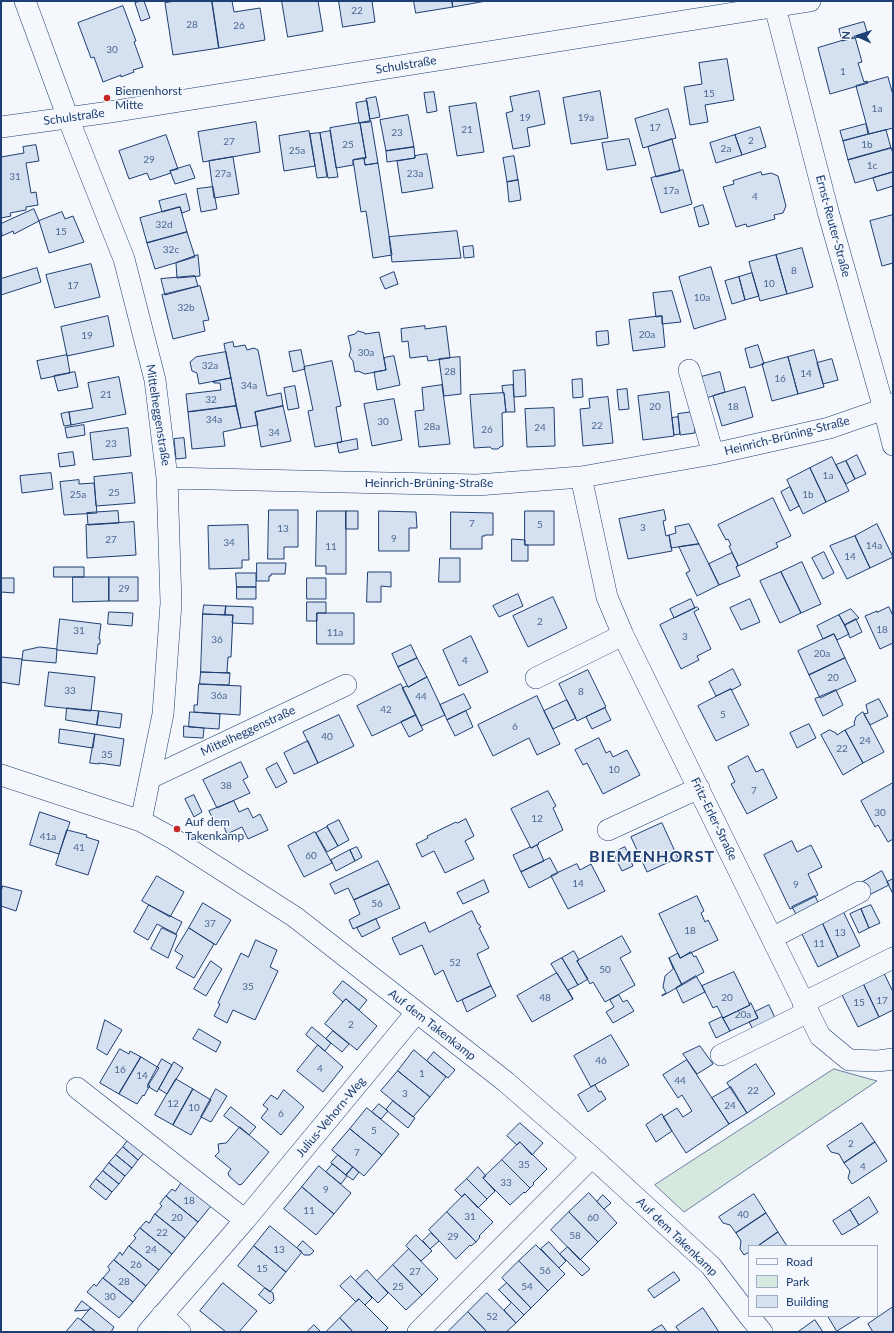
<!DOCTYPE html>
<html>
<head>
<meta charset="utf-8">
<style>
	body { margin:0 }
	#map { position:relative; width:894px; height:1333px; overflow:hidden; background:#f4f7fb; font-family:Lato,sans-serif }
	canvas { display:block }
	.frame { position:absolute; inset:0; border:2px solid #1d3f73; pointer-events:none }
	.legend { position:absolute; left:748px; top:1245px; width:130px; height:72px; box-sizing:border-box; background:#f4f7fb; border:1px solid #9eadc5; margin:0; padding:5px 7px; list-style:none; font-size:12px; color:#1d3f73 }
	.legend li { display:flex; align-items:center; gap:8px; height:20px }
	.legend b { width:20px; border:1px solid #9eadc5 }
	.north { position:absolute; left:838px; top:16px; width:40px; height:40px; -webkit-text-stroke:3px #f4f7fb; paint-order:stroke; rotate:273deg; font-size:11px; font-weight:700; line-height:16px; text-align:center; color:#1d3f73 }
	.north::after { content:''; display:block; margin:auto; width:14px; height:18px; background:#1d3f73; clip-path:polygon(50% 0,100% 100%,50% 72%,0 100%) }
</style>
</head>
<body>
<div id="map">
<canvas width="894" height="1333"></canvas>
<div class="frame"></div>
<ul class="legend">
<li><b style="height:5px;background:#f4f7fb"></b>Road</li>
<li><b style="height:11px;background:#d7e8df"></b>Park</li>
<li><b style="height:11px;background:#d5e0f0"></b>Building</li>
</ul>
<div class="north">N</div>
</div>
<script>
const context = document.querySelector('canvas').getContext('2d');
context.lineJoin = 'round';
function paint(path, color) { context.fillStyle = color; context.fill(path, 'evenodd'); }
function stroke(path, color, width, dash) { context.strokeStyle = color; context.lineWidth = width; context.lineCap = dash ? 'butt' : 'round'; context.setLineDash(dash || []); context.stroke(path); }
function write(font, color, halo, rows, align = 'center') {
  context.font = font + ' Lato,sans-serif'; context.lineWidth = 3; context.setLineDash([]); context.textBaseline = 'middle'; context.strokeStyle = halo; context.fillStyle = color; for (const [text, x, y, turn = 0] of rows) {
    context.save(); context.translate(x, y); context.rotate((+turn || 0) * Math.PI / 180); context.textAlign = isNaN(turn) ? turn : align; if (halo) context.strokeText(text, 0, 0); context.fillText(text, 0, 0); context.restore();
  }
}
const green = new Path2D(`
	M834 1069 877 1081 684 1212 655 1185Z`);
paint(green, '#d7e8df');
stroke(green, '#687fa3', 1);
const building = new Path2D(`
	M141 1H144L150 18 141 21 135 3Z
	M176 1H212L219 48 173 55 165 3Z
	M212 1H232L234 12 260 8 265 40 219 48Z
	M282 1H318L323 31 288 37Z
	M339 1H372L375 22 343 27Z
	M414 1H452L453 7 416 13Z
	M452 1H486L453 7Z
	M123 6 136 41 134 42 143 67 133 70 134 72 121 77V75L103 82 94 57 91 58 78 23Z
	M864 22 868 35 842 41 839 29Z
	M855 37 862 62 858 63 864 82 867 81 868 83 830 94 818 48Z
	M727 59 734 100 705 105 708 122 690 125 684 87 702 84 699 63Z
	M888 77 893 95V128L869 134 856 86Z
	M539 91 545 124 527 128 530 146 513 149 506 113 513 111 510 97Z
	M600 91 608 138 571 144 563 98Z
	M434 92 437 111 427 113 424 93Z
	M376 97 380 117 370 119 366 99Z
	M367 101 370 122 359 123 356 103Z
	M476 103 484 152 457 156 449 107Z
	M668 109 676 138 643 148 635 119Z
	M408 115 414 147 386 151 380 120Z
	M371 121 378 163 365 165 364 158H366L360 123Z
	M256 122 260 152 203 162 198 132Z
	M360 123 366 158 353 160V165L336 168 330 128Z
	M866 124 868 134 843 141 840 131Z
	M760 127 766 147 742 155 735 135Z
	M886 130 891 148 848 160 843 141Z
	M309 131 315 166 284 171 279 136Z
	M330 131 338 177 328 178 320 133Z
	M320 133 327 177 317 178 310 134Z
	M166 135 178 169 170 171 171 173 150 180 147 173 129 179 119 151Z
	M735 135 742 155 716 163 710 143Z
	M629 139 636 165 607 170 602 143Z
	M672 139 680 171 656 177 648 147Z
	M36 145 39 161 26 163 31 193 36 192 38 205 26 207V210L10 213 11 216 1 218V157L24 153 23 147Z
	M414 147 415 158 387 162 386 151Z
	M891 148 893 153V172L855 183 848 160Z
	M427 154 433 188 402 193 397 161 415 158V156Z
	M514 156 518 180 507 182 503 158Z
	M233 157 239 194 214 198 209 161Z
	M364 158 365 165 378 163 392 255 373 258 366 211 361 212 353 160Z
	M190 165 195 178 175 184 170 171Z
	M683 170 692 204 661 213 651 178Z
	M761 172 762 175 771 173 778 176 786 206 783 213 774 215 775 219 747 227 746 224 736 227 723 187 734 184 733 181Z
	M893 172V186L877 191 873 178Z
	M518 180 521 200 509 202 507 182Z
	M213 187 217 209 201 212 197 189Z
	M186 194 190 210 182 213 180 207 162 212 159 201Z
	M703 205 709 224 699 227 694 208Z
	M180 207 187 232 147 243 140 218Z
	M34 209 39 221 14 234 13 231 2 236 1 224Z
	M62 212 65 219 73 216 84 242 49 253 39 221Z
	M893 215V263L882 266 870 221Z
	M457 231 461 258 392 262 389 237Z
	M187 232 195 257 155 269 147 243Z
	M473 246 474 257 464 258 463 247Z
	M802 248 813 287 787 294 776 255Z
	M198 255 200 276 177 278 176 263Z
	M776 255 787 294 760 301 749 262Z
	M91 264 100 297 55 308 46 275Z
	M711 267 726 319 694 329 679 277Z
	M37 268 41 282 1 295V279Z
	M394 272 398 284 385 289 380 278Z
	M752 273 759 296 745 300 739 277Z
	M195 276 198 286 165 295 161 279Z
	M739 277 745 300 732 304 725 281Z
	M200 286 209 320 203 321 205 331 173 339 162 295Z
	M672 291 681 322 662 324V316L656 317 653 293Z
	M108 316 114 346 67 356 61 327Z
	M662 316 665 347 633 351 629 320Z
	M425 326V329L446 326 450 358 428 361 427 356 410 358 408 341 402 342 401 329Z
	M358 331 365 333V334L379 332 386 370 365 374 358 371 355 372 353 361 349 356 351 349 348 336 355 334Z
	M608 331 609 344 597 346 596 332Z
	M233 342 234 347 245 345 247 350 254 348 258 350 267 396 281 393 283 406 255 412 258 425 241 428 224 344Z
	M758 345 764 364 750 368 745 349Z
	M301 350 305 369 293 372 289 352Z
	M814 350 824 387 798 394 788 357Z
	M226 352 231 378 199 384 197 373 192 371 190 362 196 357Z
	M67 355 70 373 41 379 37 361Z
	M394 356 400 385 377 390 374 372 386 370 384 358Z
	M460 357 461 394 444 396 439 359Z
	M788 357 798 394 772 401 762 364Z
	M832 359 838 380 823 384 817 363Z
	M332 361 341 406 336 407 342 442 315 447 308 411 313 410 304 367Z
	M525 370 526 396 514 397 513 371Z
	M75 372 78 387 58 391 54 376Z
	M720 372 725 392 703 399 697 378Z
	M119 377 126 414 71 425 69 412 93 408 88 383Z
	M231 378 236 406 188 412 186 394 221 390 220 383H214L213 382Z
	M582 379 583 397 573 398 572 380Z
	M442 385 450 444 419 447 415 411 424 410 422 388Z
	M513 385 515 412H506L504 393H503L502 386Z
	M295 386 299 408 288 410 284 388Z
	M745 387 753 417 722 426 713 396Z
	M627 389 629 409 619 410 617 390Z
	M669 392 674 436 643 440 638 396Z
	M504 393 506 412 502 413 503 446 500 447 498 449H492L490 447 474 448 470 395Z
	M608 397 613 443 583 446 580 409 590 408 589 399Z
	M394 399 402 440 372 446 364 404Z
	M236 406 241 428 223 432 225 446 192 449 188 412Z
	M283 406 291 441 261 447 255 412Z
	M554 408 555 446 527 447 525 409Z
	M69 412 71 425 64 426 61 414Z
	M693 412 695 433 680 435 678 414Z
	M678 417 680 434 674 435 672 418Z
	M84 425 85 435 67 438 65 428Z
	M128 428 131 456 93 460 90 433Z
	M184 438 186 458 176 459 174 439Z
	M357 439 358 449 339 453 337 443Z
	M73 452 75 465 60 467 58 454Z
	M857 455 866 474 855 479 846 461Z
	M832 457 849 491 826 502 810 468Z
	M846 461 855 479 846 484 836 465Z
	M810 468 826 502 803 514 787 480Z
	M51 473 53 489 22 493 20 476Z
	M132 473 135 503 96 506 94 477Z
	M79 480V484L94 483 97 513 64 515 60 482Z
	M790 487 799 506 790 511 781 492Z
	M773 498 791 536 776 543 778 547 736 567 738 565 729 546 731 545 728 539 726 540 718 525Z
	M269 510H298V547H284V559H268Z
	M664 510 666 520 663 521 666 536 669 535 672 551 628 559 619 519Z
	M118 511 119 523 88 525 87 513Z
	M317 511H346V574H326V566H316Z
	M346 511H358V529H346Z
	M379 511 416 512 417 528H409V551H379Z
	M525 511H554V545H525Z
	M451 512 493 513V535H485V536H482V549H451Z
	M134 522 136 555 87 558 86 525Z
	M689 524 699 544 671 548 669 535 676 533 675 527Z
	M877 524 893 557 870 568 855 536Z
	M248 525 249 560H242V568L209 569 208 526Z
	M855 536 870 568 847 579 830 546Z
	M512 539 525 540V545H528V561H512Z
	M699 544 719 585 697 596 686 573 690 571 679 547Z
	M824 552 834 573 823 579 812 558Z
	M732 553 738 565 736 567 740 576 719 585 709 564Z
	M440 558H460V582H439Z
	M802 562 821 604 801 613 781 572Z
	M257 563H286L285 574H271V576H269V581H257Z
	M54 567H84V577H54Z
	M368 572H391V587L381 586V602H367Z
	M781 572 801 613 780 623 760 581Z
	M236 573H256V587H237Z
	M73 577H109V601L73 602Z
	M109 577H138V601H109Z
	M2 578H14V593L1 592Z
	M307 578H326V599H307Z
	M237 587H256V599H237Z
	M518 594 523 606 499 617 493 606Z
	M553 597 567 628 528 647 513 616Z
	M691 599 695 608 674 618 670 609Z
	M750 599 760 622 741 630 730 608Z
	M307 602H326V613H317V621H307Z
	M204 605 226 606 225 615 203 614Z
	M226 606 253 607V624L232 623 233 615H225Z
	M697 607 699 609 694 612 711 649 697 656 699 660 681 669 660 625Z
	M889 607 893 616V643L880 649 865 616 877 611V612Z
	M851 609 859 618 845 625 839 615Z
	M109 612 133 613 132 626 108 624Z
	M317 613H354V644H317Z
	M203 614 233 615 231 657H228L227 672 230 673 201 672Z
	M839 615 849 634 837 640 834 634 823 639 817 626Z
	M60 619 101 624 99 639H100V644H98L97 654 57 650Z
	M856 619 862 632 850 638 845 625Z
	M834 634 845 658 809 675 798 651Z
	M471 636 488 672 459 686 443 650Z
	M411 645 417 658 398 667 392 654Z
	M40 647 57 649 56 663 22 660 23 651Z
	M1 657 22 659 19 685 1 682Z
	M417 658 427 677 408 687 398 667Z
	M845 658 856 681 820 698 809 675Z
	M733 669 741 685 732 690 731 689 716 696 709 682Z
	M588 670 606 707 577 721 559 684Z
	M49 672 95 677 91 711 45 706Z
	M201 672 230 673 229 685 200 684Z
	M427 677 445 715 421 726 402 688 407 686 408 687Z
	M199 684 241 686 240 715 194 712V705H197Z
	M401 684 416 715 372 736 357 706Z
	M731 689 749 725 716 741 698 706Z
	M836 690 843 705 823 716 815 699Z
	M464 694 471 708 447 720 440 705Z
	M537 696 560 744 537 755 529 738 493 756 478 725Z
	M879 699 888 716 870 725 864 714 868 713 866 705Z
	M567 700 576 718 553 729 544 711Z
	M67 708 99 711 97 725 66 720Z
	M605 708 611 720 592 729 586 717Z
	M99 711 122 714 120 728 97 725Z
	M466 711 473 727 455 736 447 720Z
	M190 712 220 714 219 729 189 727Z
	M863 712 884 752 863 763 845 730 855 725 854 723 856 717Z
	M339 715 354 746 318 763 303 732Z
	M416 715 423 730 409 737 401 722Z
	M809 724 816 738 797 748 790 733Z
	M184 726 204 728 203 738 184 737Z
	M60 729 95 734 93 748 59 743Z
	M830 730 836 733 837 735 845 730 863 763 843 775 821 735Z
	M95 734 124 739 120 766 99 763V764L90 763Z
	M599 738 606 753 610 751 613 757 627 750 640 775 603 794 587 763 583 765 575 750Z
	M308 741 318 763 294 774 284 753Z
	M748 756 756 772 763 769 777 798 747 814 731 784 735 782 728 767Z
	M241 762 248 777 243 780 250 793 217 808 203 780Z
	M277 763 287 782 276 788 266 769Z
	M893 783V839L888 842 878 825 875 827 861 801Z
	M548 791 556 806 553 808 563 830 538 843 539 844 531 848 511 809Z
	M194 795 202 812 194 817 185 799Z
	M234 801 239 812 248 808 253 818 260 814 268 830 248 839 242 827 227 834 222 822 216 825 209 811Z
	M40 812 70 822 59 854 30 845Z
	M466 819 474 836 465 841 474 859 445 873 434 851 422 857 416 844 428 838 427 836 456 822 457 823Z
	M339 820 349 840 338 846 327 826Z
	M662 823 678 858 647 872 631 837Z
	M327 827 338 846 327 852 316 833Z
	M67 830 87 835 86 837 99 841 88 875 56 865Z
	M315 832 332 863 304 877 288 846Z
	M792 841 797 852 811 845 822 867 808 874 818 895 790 909 764 855Z
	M537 845 544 861 521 872 513 855 530 847 531 848Z
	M357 847 362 857 355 861 350 850Z
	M625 847 633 866 622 871 613 853Z
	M350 850 355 861 336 871 331 860Z
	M550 858 558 873 529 888 521 872Z
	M378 861 389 884 354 900 348 888 335 894 330 884Z
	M577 864 580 870 591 864 605 891 568 909 551 876Z
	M882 871 889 885 867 896 861 883Z
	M157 876 184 892 170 917 142 901Z
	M893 879V894L887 882Z
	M484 880 489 892 463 904 457 893Z
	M389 884 400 908 353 929 349 920 360 914 354 900Z
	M3 886 22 891 16 911 1 906V892Z
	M697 896 704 911 701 913 705 922 708 920 718 940 680 958 659 914Z
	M815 896 820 906 798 918 792 907Z
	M203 903 231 920 216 945 189 928Z
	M149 905 182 922 176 934 157 924 148 940 134 932Z
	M871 905 880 923 869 928 861 909Z
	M842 909 860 946 838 957 821 920Z
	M861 909 869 928 859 933 850 914Z
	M472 911 478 924H479L481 927 479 928 489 948 477 954 491 986 457 1002 443 970 435 975 422 945 400 955 392 938 425 922 429 932Z
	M376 919 380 928 362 937 357 928Z
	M821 920 838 957 818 967 800 930Z
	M162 928 177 935 168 958 151 949Z
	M189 928 214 944 194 978 176 968 183 956 175 951Z
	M622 936 631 952 620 958 635 985 605 1002 593 982 590 984 577 961Z
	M256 940 277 950 270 967 278 971 255 1020 233 1010 227 1023 214 1016 220 1004 218 1003 241 953 248 957Z
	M574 951 579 960 577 961 588 979 578 985 562 958Z
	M691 952 694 957 696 956 704 972 682 985 669 958 678 953 680 958Z
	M562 958 578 985 568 990 573 999 551 964Z
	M669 958 682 985 662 996V995L666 993 663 987 665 976 673 969Z
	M211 961 222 969 206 996 194 989Z
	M882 969 893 992V1010L879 1017 861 979Z
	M734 972 750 1005 723 1018 717 1006 713 1008 702 986Z
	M557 973 573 999 532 1022 517 996Z
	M696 976 702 986 705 992 683 1003 676 988Z
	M861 979 879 1017 858 1027 839 989Z
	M343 981 367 1000 359 1010 346 999 343 1002 333 993Z
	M491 986 496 996 467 1012 462 1000Z
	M619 995 623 1002 627 1000 634 1011 613 1023 606 1012 614 1007 610 1000Z
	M346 999 377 1026 357 1050 325 1024Z
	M751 1003 758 1018 730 1031 723 1018 750 1005 749 1004Z
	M769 1005 776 1020 754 1031 749 1022 758 1018 755 1012Z
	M722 1017 730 1031 716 1038 709 1023Z
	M105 1020 122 1030 107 1055 97 1049Z
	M312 1027 331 1043 325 1051 306 1035Z
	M199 1029 221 1042 216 1052 193 1039Z
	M333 1031 349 1044 342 1052 326 1039Z
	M611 1035 629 1065 591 1087 574 1056Z
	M318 1045 343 1067 323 1092 297 1071Z
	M700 1046 713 1064 697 1074 683 1054Z
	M120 1049 129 1054 130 1051 141 1057 119 1094 100 1083Z
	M414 1050 446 1077 430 1097 398 1071Z
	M434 1052 455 1070 448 1078 427 1061Z
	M141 1057 159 1068 147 1087H149L144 1096 143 1095 137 1104 119 1094Z
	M162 1059 172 1065 157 1092 149 1087 150 1086 148 1085Z
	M687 1060 729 1124 686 1153 663 1117 677 1108 683 1117 692 1111 682 1095 678 1098 663 1075Z
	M174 1062 183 1068 167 1094 159 1089Z
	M756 1064 775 1094 747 1113 727 1083Z
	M398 1071 430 1097 413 1117 381 1091Z
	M176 1079 193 1089 173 1125 155 1115Z
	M595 1085 599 1092 601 1091 606 1099 588 1112 578 1095Z
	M731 1087 747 1113 729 1124 712 1098Z
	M193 1089 211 1100 191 1135 173 1125Z
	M216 1089 227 1096 211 1122 201 1117Z
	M284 1090 304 1107 281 1135 261 1118 268 1109 263 1105 271 1095 277 1099Z
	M393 1101 415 1118 408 1128 386 1110Z
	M379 1104 388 1111 381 1119 372 1112Z
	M231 1107 256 1127 249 1135 224 1116Z
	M367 1108 399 1134 382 1155 350 1129Z
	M662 1114 672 1131 656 1142 646 1125Z
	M520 1123 543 1143 532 1155 520 1142 517 1145 507 1136Z
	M862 1123 875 1142 844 1163 839 1154 831 1152 827 1146Z
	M240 1127 269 1152 242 1184 239 1185 229 1176 228 1173 231 1169 215 1156 219 1152 218 1144 226 1143Z
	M350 1129 382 1155 364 1176 332 1150Z
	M129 1139 145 1152 138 1160 123 1147Z
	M520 1142 547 1169 533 1183 534 1184 530 1188 502 1160Z
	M875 1142 887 1161 852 1184 848 1178 850 1171 844 1163Z
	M123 1147 138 1160 132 1168 116 1155Z
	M116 1155 132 1168 125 1176 109 1163Z
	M338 1155 353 1167 346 1175 331 1163Z
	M502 1160 530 1188 525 1193 524 1192 510 1205 483 1178Z
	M109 1163 125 1176 119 1184 103 1171Z
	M333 1164 347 1176 341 1184 326 1172Z
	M319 1166 351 1193 334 1214 302 1187Z
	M353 1167 359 1172 353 1180 346 1175Z
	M478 1167 486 1176 483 1178 495 1191 487 1199 467 1179Z
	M103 1171 119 1184 112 1192 96 1179Z
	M96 1179 112 1192 106 1200 90 1187Z
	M467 1179 487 1199 478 1208 465 1194 462 1197 455 1190Z
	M182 1182 211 1206 198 1222 166 1196 172 1189 175 1191Z
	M302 1187 334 1214 316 1235 284 1209Z
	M589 1193 617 1223 598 1242 569 1212Z
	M465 1194 493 1222 479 1236 480 1237 476 1242 447 1212Z
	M754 1194 766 1213 736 1233 730 1225 723 1223 719 1217Z
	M603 1195 611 1203 604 1209 597 1202Z
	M166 1196 198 1222 185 1238 155 1214 162 1206 160 1204Z
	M869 1197 878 1212 859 1225 850 1210Z
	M850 1210 859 1225 842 1235 833 1221Z
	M447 1212 476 1242 471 1246 470 1245 456 1259 429 1230Z
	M569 1212 598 1242 580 1260 551 1230Z
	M766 1213 778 1232 758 1246H749V1252L744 1255 740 1249 741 1241 736 1233Z
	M155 1214 185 1238 172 1254 140 1228 146 1221 149 1223Z
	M270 1226 302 1252 286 1272 254 1246Z
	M140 1228 172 1254 159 1270 129 1246 136 1238 134 1236Z
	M778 1232 787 1246H758Z
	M431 1233 439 1241 430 1249 423 1241Z
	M416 1235 432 1251 421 1261 406 1246Z
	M303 1241 314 1251 310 1255H304L297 1248Z
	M549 1242 566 1261 559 1268 541 1249Z
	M536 1245 565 1274 548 1291 519 1261Z
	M129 1246 159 1270 146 1286 114 1260 120 1252 122 1255Z
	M254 1246 286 1272 270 1292 238 1266Z
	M568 1247 590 1269 582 1276 560 1254Z
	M409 1249 438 1279 422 1295 393 1265Z
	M114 1260 146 1286 133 1302 103 1278 110 1270 108 1267Z
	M519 1261 548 1291 531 1308 502 1278Z
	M393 1265 422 1295 406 1310 377 1281Z
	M367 1270 388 1293 378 1303 356 1281Z
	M674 1272 680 1280 654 1298 648 1290Z
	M351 1276 372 1298 365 1305 359 1299 356 1302 340 1286Z
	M103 1278 133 1302 119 1318 87 1292 94 1284 96 1286Z
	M223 1283 257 1311 239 1332H226L200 1311Z
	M507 1283 531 1308 524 1315 499 1290Z
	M265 1288 273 1293 274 1300 270 1304 259 1295Z
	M499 1290 524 1315 516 1323 504 1310 511 1303Z
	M487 1293 516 1323 506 1332H487L468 1312Z
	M359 1299 388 1328 384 1332H353L340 1318Z
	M82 1301 91 1308 89 1310 75 1311Z
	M893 1307V1332H873L868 1324Z
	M91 1308 114 1327 111 1332H96L81 1320Z
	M703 1308 719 1332H680L676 1327Z
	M468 1312 487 1332H450L449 1331Z
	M828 1316H861L837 1331Z
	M78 1318 81 1320 96 1332H66Z
	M340 1318 353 1332H326Z
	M815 1320 823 1332H798Z
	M314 1325 321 1332H307Z
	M662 1325 667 1332H653L652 1331Z`);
paint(building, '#d5e0f0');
stroke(building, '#1d3f73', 1);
const minor = new Path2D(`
	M25 1 68 118 124 259 155 380 167 478 171 603 163 714 141 821
	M775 7 829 215 884 409 893 445
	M1 127 110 112 810 1
	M689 370 713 454
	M581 477 607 597 623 635 820 1036 849 1060 878 1061 893 1059
	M167 478 477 485 581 477 713 454 829 428 884 409 893 404
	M536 678 623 635
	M1 775 141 821 172 838 295 917 506 1082 592 1157 711 1266 749 1316
	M150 778 346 685
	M608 830 699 788
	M772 938 860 892
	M803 1003 893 958
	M721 1055 808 1012
	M77 1088 245 1220
	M162 1315 180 1332
	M749 1316 762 1332
	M148 1332 245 1220 416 1013
	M418 1332 592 1157`);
stroke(minor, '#1d3f73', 22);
stroke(minor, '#f4f7fb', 21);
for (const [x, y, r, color] of [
	[107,98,4,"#c62828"],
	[177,829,4,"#c62828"]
]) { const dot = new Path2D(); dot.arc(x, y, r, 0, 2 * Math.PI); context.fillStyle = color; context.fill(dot); stroke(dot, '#f4f7fb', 1.5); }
write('10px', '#4b6792', null, [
	["22",357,11],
	["28",192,25],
	["26",239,26],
	["30",112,50],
	["1",843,72],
	["15",709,94],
	["1a",877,109],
	["19",525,118],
	["19a",586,118],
	["17",655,128],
	["21",467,130],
	["23",397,133],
	["2",751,141],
	["27",229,142],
	["25",348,145],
	["1b",867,145],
	["2a",726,149],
	["25a",297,151],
	["29",149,160],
	["1c",872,166],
	["27a",223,174],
	["23a",415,174],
	["31",15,177],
	["17a",671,191],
	["4",755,197],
	["32d",164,225],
	["15",61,232],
	["32c",171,250],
	["8",794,271],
	["10",769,284],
	["17",73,286],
	["10a",702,298],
	["32b",186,308],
	["20a",647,335],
	["19",87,336],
	["30a",366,353],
	["32a",210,366],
	["28",450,372],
	["14",806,374],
	["16",780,379],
	["34a",249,386],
	["21",106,395],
	["32",211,400],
	["20",655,407],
	["18",733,407],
	["34a",214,420],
	["30",383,422],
	["22",597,426],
	["28a",432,427],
	["24",540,428],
	["26",487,430],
	["34",274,433],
	["23",111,444],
	["1a",828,476],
	["25",114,493],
	["25a",78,495],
	["1b",808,495],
	["7",472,524],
	["5",540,525],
	["3",643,528],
	["13",283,529],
	["9",394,539],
	["27",111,540],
	["34",229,543],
	["14a",874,546],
	["11",331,547],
	["14",850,557],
	["29",124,589],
	["2",540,622],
	["18",882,630],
	["31",79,631],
	["11a",335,633],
	["3",685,637],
	["36",217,640],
	["20a",822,654],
	["4",465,661],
	["20",833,678],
	["33",70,691],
	["8",581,692],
	["36a",219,696],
	["44",421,697],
	["42",386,710],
	["5",723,715],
	["6",515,727],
	["40",327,737],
	["24",865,741],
	["22",842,749],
	["35",107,755],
	["10",614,770],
	["38",226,786],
	["7",754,791],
	["30",880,813],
	["12",537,819],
	["41a",48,837],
	["41",79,848],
	["60",311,856],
	["14",578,884],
	["9",796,885],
	["56",377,904],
	["37",210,924],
	["18",690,931],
	["13",840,933],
	["11",819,944],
	["52",455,963],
	["50",605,970],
	["35",248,987],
	["48",545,998],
	["20",727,998],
	["17",882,1001],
	["15",859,1003],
	["20a",743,1015],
	["2",351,1025],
	["46",601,1061],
	["4",320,1069],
	["16",120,1070],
	["1",422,1074],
	["14",142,1076],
	["44",680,1081],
	["22",753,1091],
	["3",405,1094],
	["12",173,1104],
	["24",730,1106],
	["10",194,1108],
	["6",281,1114],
	["5",374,1131],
	["2",851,1144],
	["7",357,1153],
	["35",524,1165],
	["4",863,1167],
	["33",506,1183],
	["9",326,1190],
	["18",189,1201],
	["11",309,1211],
	["40",743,1215],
	["31",470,1217],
	["20",177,1218],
	["60",593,1218],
	["22",162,1233],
	["58",575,1236],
	["29",453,1237],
	["24",151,1250],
	["13",279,1250],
	["26",136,1265],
	["15",262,1269],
	["56",545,1271],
	["27",415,1272],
	["28",124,1282],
	["25",398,1287],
	["54",527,1287],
	["30",110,1297],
	["52",492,1317]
]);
write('12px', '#1d3f73', '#f4f7fb', [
	["Schulstraße",406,65,-9],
	["Schulstraße",74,117,-8],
	["Ernst-Reuter-Straße",833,226,75],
	["Mittelheggenstraße",158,415,81],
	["Heinrich-Brüning-Straße",787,436,-14],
	["Heinrich-Brüning-Straße",429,483],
	["Mittelheggenstraße",248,731,-25],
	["Fritz-Erler-Straße",714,819,64],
	["Auf dem Takenkamp",432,1025,38],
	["Julius-Vehorn-Weg",331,1117,-50],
	["Auf dem Takenkamp",677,1237,44]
]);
write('12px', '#1d3f73', '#f4f7fb', [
	["Biemenhorst",115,91],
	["Mitte",115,105],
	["Auf dem",185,822],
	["Takenkamp",185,836]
], 'left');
context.letterSpacing = '1px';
write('bold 16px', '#1d3f73', '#f4f7fb', [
	["BIEMENHORST",652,857]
]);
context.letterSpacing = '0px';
</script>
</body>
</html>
